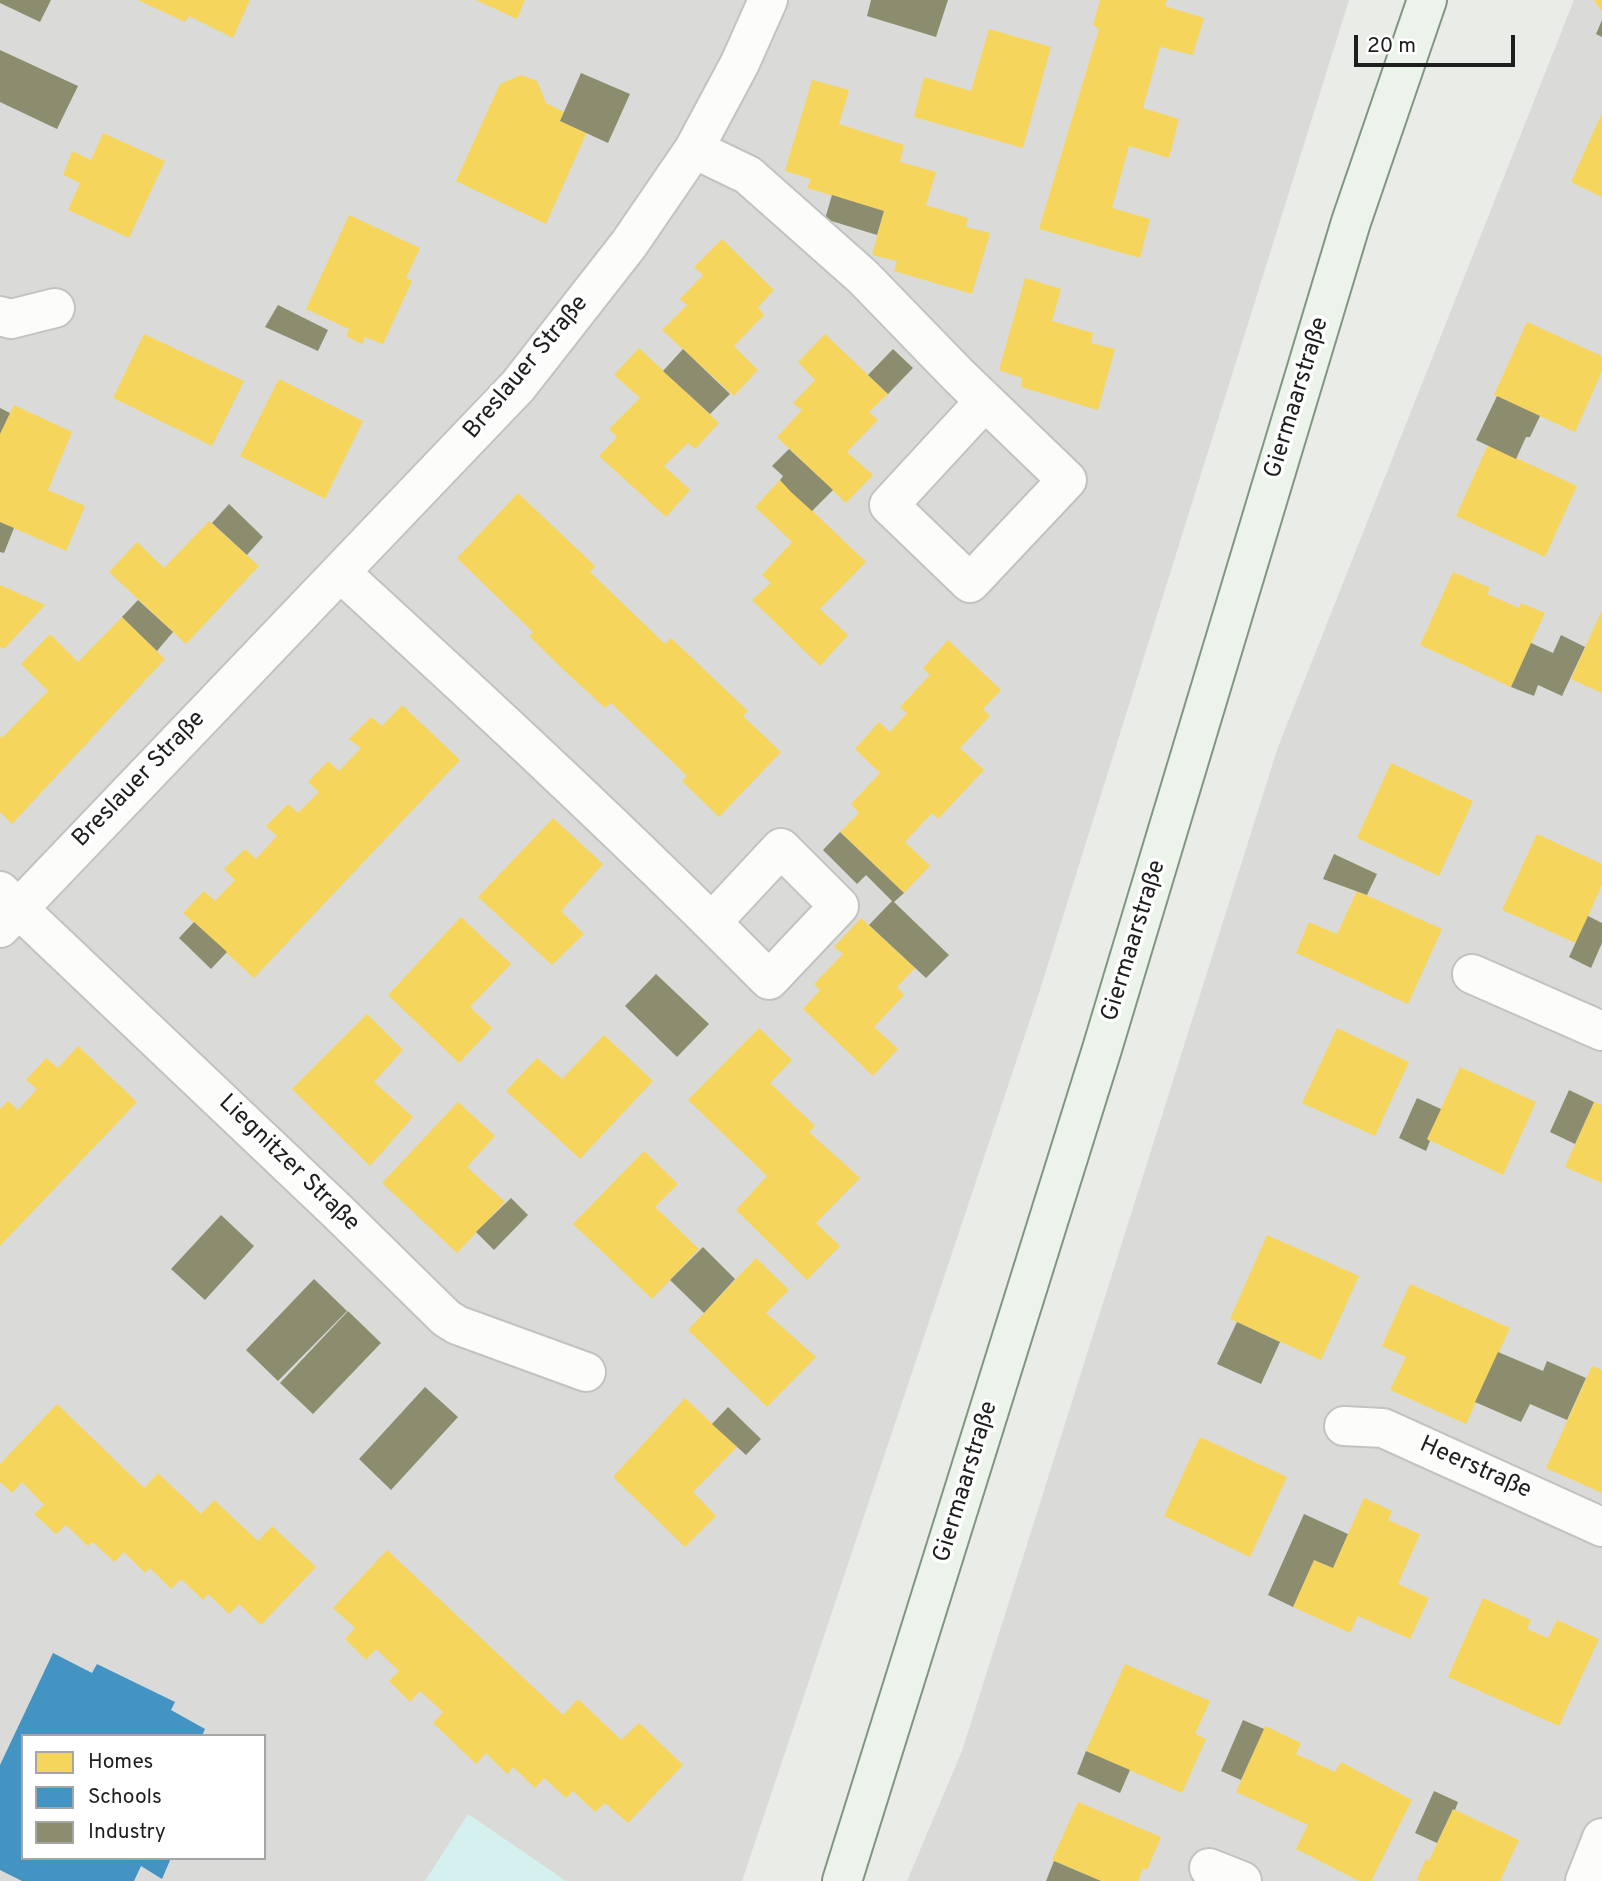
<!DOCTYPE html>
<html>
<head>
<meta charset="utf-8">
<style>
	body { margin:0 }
	#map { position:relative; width:1602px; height:1881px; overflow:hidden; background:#e9ece7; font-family:Overpass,sans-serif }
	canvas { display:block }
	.legend { position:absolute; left:21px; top:1734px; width:245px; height:126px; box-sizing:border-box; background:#fff; border:2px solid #a5a5a5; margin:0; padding:9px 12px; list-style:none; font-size:21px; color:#1e1e1e }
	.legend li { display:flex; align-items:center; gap:14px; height:35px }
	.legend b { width:35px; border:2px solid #a5a5a5 }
	.scale { position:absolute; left:1354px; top:35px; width:161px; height:32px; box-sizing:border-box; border:4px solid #1e1e1e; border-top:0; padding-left:9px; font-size:21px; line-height:24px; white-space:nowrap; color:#1e1e1e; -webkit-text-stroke:5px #fff; paint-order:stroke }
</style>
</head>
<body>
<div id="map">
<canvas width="1602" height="1881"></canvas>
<ul class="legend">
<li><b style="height:19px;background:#f6d55c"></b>Homes</li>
<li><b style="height:19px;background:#4393c3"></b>Schools</li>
<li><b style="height:19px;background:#8c8c6e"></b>Industry</li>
</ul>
<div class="scale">20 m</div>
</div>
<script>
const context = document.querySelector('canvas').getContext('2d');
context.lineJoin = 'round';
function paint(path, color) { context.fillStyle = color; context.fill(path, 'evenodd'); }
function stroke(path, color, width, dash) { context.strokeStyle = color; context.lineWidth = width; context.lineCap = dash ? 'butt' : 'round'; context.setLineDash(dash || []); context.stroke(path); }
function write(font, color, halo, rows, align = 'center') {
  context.font = font + ' Overpass,sans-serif'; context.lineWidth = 7; context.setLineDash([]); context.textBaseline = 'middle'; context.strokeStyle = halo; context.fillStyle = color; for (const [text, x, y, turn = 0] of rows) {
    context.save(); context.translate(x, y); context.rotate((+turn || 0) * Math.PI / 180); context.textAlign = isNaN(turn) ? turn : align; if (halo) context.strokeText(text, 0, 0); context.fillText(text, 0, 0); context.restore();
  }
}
paint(new Path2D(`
	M0 0H1349L1040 990 742 1881H0ZM23 1736H264V1858H23Z
	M1574 0H1602V1881H907L962 1751 1278 747Z`), '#dadbd8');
paint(new Path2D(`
	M468 1814 566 1881H425Z`), '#d5f1ef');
paint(new Path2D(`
	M138 0H250L233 38 189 16 185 22Z
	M476 0H525L517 19Z
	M1100 0H1167L1165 6 1204 18 1193 55 1160 47 1143 108 1179 119 1169 158 1129 146 1112 208 1150 219 1140 258 1039 229 1099 29 1093 25Z
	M1594 0H1602V10L1600 9Z
	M989 29 1051 47 1023 148 914 117 924 77 971 91Z
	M521 75 537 81 546 103 564 112 560 121 587 132 546 224 456 181 500 84Z
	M812 80 849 90 839 124 904 145 900 162 936 172 926 205 968 218 966 227 990 233 972 294 894 271 897 261 872 255 884 211 807 188 811 179 785 171Z
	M1602 113V197L1571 182Z
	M103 133 165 161 129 238 68 210 80 183 63 175 72 151 91 160Z
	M349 215 420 248 406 278 412 281 383 344 365 337 362 344 346 336 349 329 306 309Z
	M722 239 774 290 758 307 764 315 734 346 758 370 734 396 662 330 687 305 680 299 703 275 694 267Z
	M1025 278 1061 289 1052 321 1093 333 1091 343 1115 349 1098 410 1021 387 1022 378 999 370Z
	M1527 322 1602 356V371L1575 432 1494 395Z
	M144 334 244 381 212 446 113 398Z
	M825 334 888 394 869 412 878 420 847 452 873 475 846 503 777 437 802 410 793 403 815 380 798 362Z
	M639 348 719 423 695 449 688 443 664 466 690 490 666 517 599 456 617 437 609 429 640 398 614 375Z
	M279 379 363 421 325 499 240 456Z
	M14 405 72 432 48 490 85 506 66 551 0 522V434Z
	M1488 445 1577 486 1545 557 1456 516Z
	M780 480 866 562 820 609 848 635 820 666 752 600 771 583 762 575 792 542 755 507Z
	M518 493 595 566 590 572 665 644 671 638 748 711 743 716 781 752 719 817 682 781 687 776 611 703 605 708 567 673 529 636 533 632 457 558Z
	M209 521 259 566 186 644 109 572 137 542 164 568Z
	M1453 572 1490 588 1487 594 1519 608 1521 603 1545 613 1511 687 1420 645Z
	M0 585 45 605 4 649 0 647Z
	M1602 610V693L1571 679Z
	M122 617 165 659 12 824 0 812V736L2 738 48 691 21 664 50 634 78 662Z
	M948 640 1001 690 983 709 990 716 960 748 984 770 938 819 932 813 905 842 930 866 904 893 840 832 859 813 851 804 880 773 855 749 879 722 890 732 907 713 900 707 930 675 923 668Z
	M402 705 460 760 254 978 183 913 204 891 215 901 235 880 224 869 245 849 256 859 277 836 266 826 288 804 298 813 319 792 308 782 328 761 339 771 361 748 349 739 371 717 382 726Z
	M1391 763 1473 801 1439 876 1357 838Z
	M553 818 603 864 561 911 584 934 552 965 478 897Z
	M1537 834 1602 864V885L1576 943 1502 910Z
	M1357 891 1442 929 1408 1004 1296 953 1309 922 1337 934Z
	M461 917 511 964 470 1007 492 1028 459 1063 388 995Z
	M861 918 915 968 897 987 904 995 874 1027 898 1049 873 1076 803 1009 820 990 814 984 843 954 834 947Z
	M367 1014 403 1050 374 1082 413 1117 370 1166 292 1089Z
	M759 1028 792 1060 770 1083 815 1126 809 1132 860 1178 816 1223 840 1246 807 1280 736 1210 767 1176 688 1100Z
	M1337 1028 1409 1062 1375 1136 1302 1103Z
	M604 1035 653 1081 580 1159 506 1091 537 1058 562 1079Z
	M78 1046 137 1102 0 1246V1109L8 1101 18 1110 37 1089 26 1080 46 1058 58 1068Z
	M1460 1067 1536 1102 1503 1175 1427 1139Z
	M458 1102 495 1136 467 1167 505 1202 457 1253 382 1183Z
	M1594 1102 1602 1105V1183L1565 1167Z
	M644 1151 678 1184 655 1207 699 1249 652 1299 573 1224Z
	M1267 1235 1359 1276 1321 1360 1230 1319Z
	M756 1258 789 1290 766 1313 816 1357 767 1407 688 1330Z
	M1410 1284 1510 1328 1466 1424 1390 1390 1406 1357 1382 1346Z
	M1592 1366 1602 1370V1493L1546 1468Z
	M685 1398 737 1447 693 1492 716 1516 685 1547 613 1477Z
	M57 1404 144 1488 158 1473 201 1514 214 1500 258 1541 272 1526 316 1567 261 1625 239 1604 229 1614 208 1594 203 1600 181 1579 171 1589 150 1568 145 1573 124 1552 114 1562 93 1542 88 1546 66 1525 56 1534 34 1514 44 1505 22 1482 12 1493 0 1482V1464Z
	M1200 1437 1287 1477 1250 1557 1164 1516Z
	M1364 1498 1392 1511 1388 1520 1420 1534 1398 1584 1429 1598 1410 1639 1358 1616 1350 1633 1293 1607 1314 1560 1333 1568Z
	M387 1550 563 1715 578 1699 621 1740 639 1723 683 1765 628 1823 605 1803 595 1812 573 1791 566 1798 544 1778 535 1788 513 1767 507 1774 486 1753 476 1764 433 1723 443 1712 420 1691 410 1702 389 1681 399 1671 376 1649 366 1660 345 1639 355 1628 333 1608Z
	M1483 1598 1531 1620 1527 1629 1548 1638 1557 1620 1599 1639 1559 1726 1448 1677Z
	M1125 1664 1210 1701 1195 1734 1206 1739 1182 1793 1086 1751Z
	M1265 1726 1301 1743 1296 1754 1335 1772 1341 1762 1412 1800 1371 1881H1359L1296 1849 1308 1825 1236 1792Z
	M1078 1802 1161 1837 1147 1870 1143 1868 1138 1881H1101L1052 1860Z
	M1453 1809 1519 1840 1500 1881H1420L1417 1879 1426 1859 1429 1861Z`), '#f6d55c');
paint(new Path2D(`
	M53 1653 92 1673 97 1664 175 1702 171 1710 205 1729 202 1736H23V1858H171L162 1879 141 1866 134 1881H22L0 1870V1765Z`), '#4393c3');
paint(new Path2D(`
	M0 0H51L40 22 0 3Z
	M871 0H948L936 37 867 16Z
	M1602 20V37L1596 34Z
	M0 50 78 86 57 129 0 102Z
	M581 73 630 94 608 143 560 121Z
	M832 195 884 211 877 235 825 219Z
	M278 305 328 330 318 351 265 327Z
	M683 349 730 394 710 414 663 371Z
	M893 349 913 368 888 394 868 375Z
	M1497 396 1540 416 1530 437H1526L1516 459 1476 440Z
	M0 408 10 413 0 434Z
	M789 449 833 490 812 511 791 492 780 480 783 476 772 466Z
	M229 504 263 537 247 555 212 523Z
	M0 522 14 528 4 553 0 552Z
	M138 600 173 632 157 651 122 617Z
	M1561 635 1585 647 1562 696 1538 685 1534 696 1511 687 1531 643 1553 653Z
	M840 832 904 893 894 902 949 955 926 978 869 925 892 901 866 875 857 884 823 850Z
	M1334 854 1377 874 1367 895 1323 879Z
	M1588 916 1602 923V943L1591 968 1569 957Z
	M194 922 227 952 211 969 179 938Z
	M656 974 709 1024 677 1057 625 1006Z
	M1569 1090 1594 1102 1575 1144 1550 1132Z
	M1417 1098 1441 1109 1427 1139 1430 1141 1426 1151 1399 1138Z
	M511 1198 528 1215 494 1250 476 1232Z
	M221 1215 254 1246 205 1300 171 1269Z
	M703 1247 735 1279 704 1313 670 1280Z
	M314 1279 347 1311 278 1381 246 1350Z
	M348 1311 381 1343 313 1414 280 1383Z
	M1237 1322 1280 1342 1261 1384 1217 1364Z
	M1498 1352 1543 1371 1547 1361 1586 1378 1567 1420 1530 1404 1521 1422 1475 1402Z
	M425 1387 458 1417 391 1490 359 1459Z
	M728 1407 761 1439 746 1455 712 1424Z
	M1304 1514 1348 1534 1333 1568 1314 1560 1293 1607 1268 1595Z
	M1243 1720 1264 1729 1241 1780 1221 1771Z
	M1086 1751 1130 1770 1120 1793 1077 1774Z
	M1434 1791 1458 1802 1455 1810 1453 1809 1437 1843 1415 1833Z
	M1054 1861 1101 1881H1046Z`), '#8c8c6e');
const minor = new Path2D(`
	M694 149 748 175 863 277 959 376 1067 480 970 583 889 505 985 401
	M0 316 11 319 55 308
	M341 573C486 706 631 840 769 980L839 906 781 848 712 922
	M0 891 336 1210 446 1318 457 1325 586 1372
	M0 928 518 386 629 244 694 149 740 63 768 0
	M1472 974 1602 1031
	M1344 1426 1383 1428 1602 1527
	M1209 1868 1242 1881
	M1585 1881 1602 1838`);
const secondary = new Path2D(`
	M842 1881 1102 1049 1351 222 1427 0`);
stroke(minor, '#c2c3c1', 42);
stroke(secondary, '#819581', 42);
stroke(minor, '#fcfcfb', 38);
stroke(secondary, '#ebf3ea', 38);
write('24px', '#1e1e1e', '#fff', [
	["Breslauer Straße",527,368,-50],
	["Giermaarstraße",1298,398,-73],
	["Breslauer Straße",140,780,-46],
	["Giermaarstraße",1135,941,-73],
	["Liegnitzer Straße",288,1164,44],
	["Heerstraße",1475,1469,24],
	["Giermaarstraße",967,1482,-73]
]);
</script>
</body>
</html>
